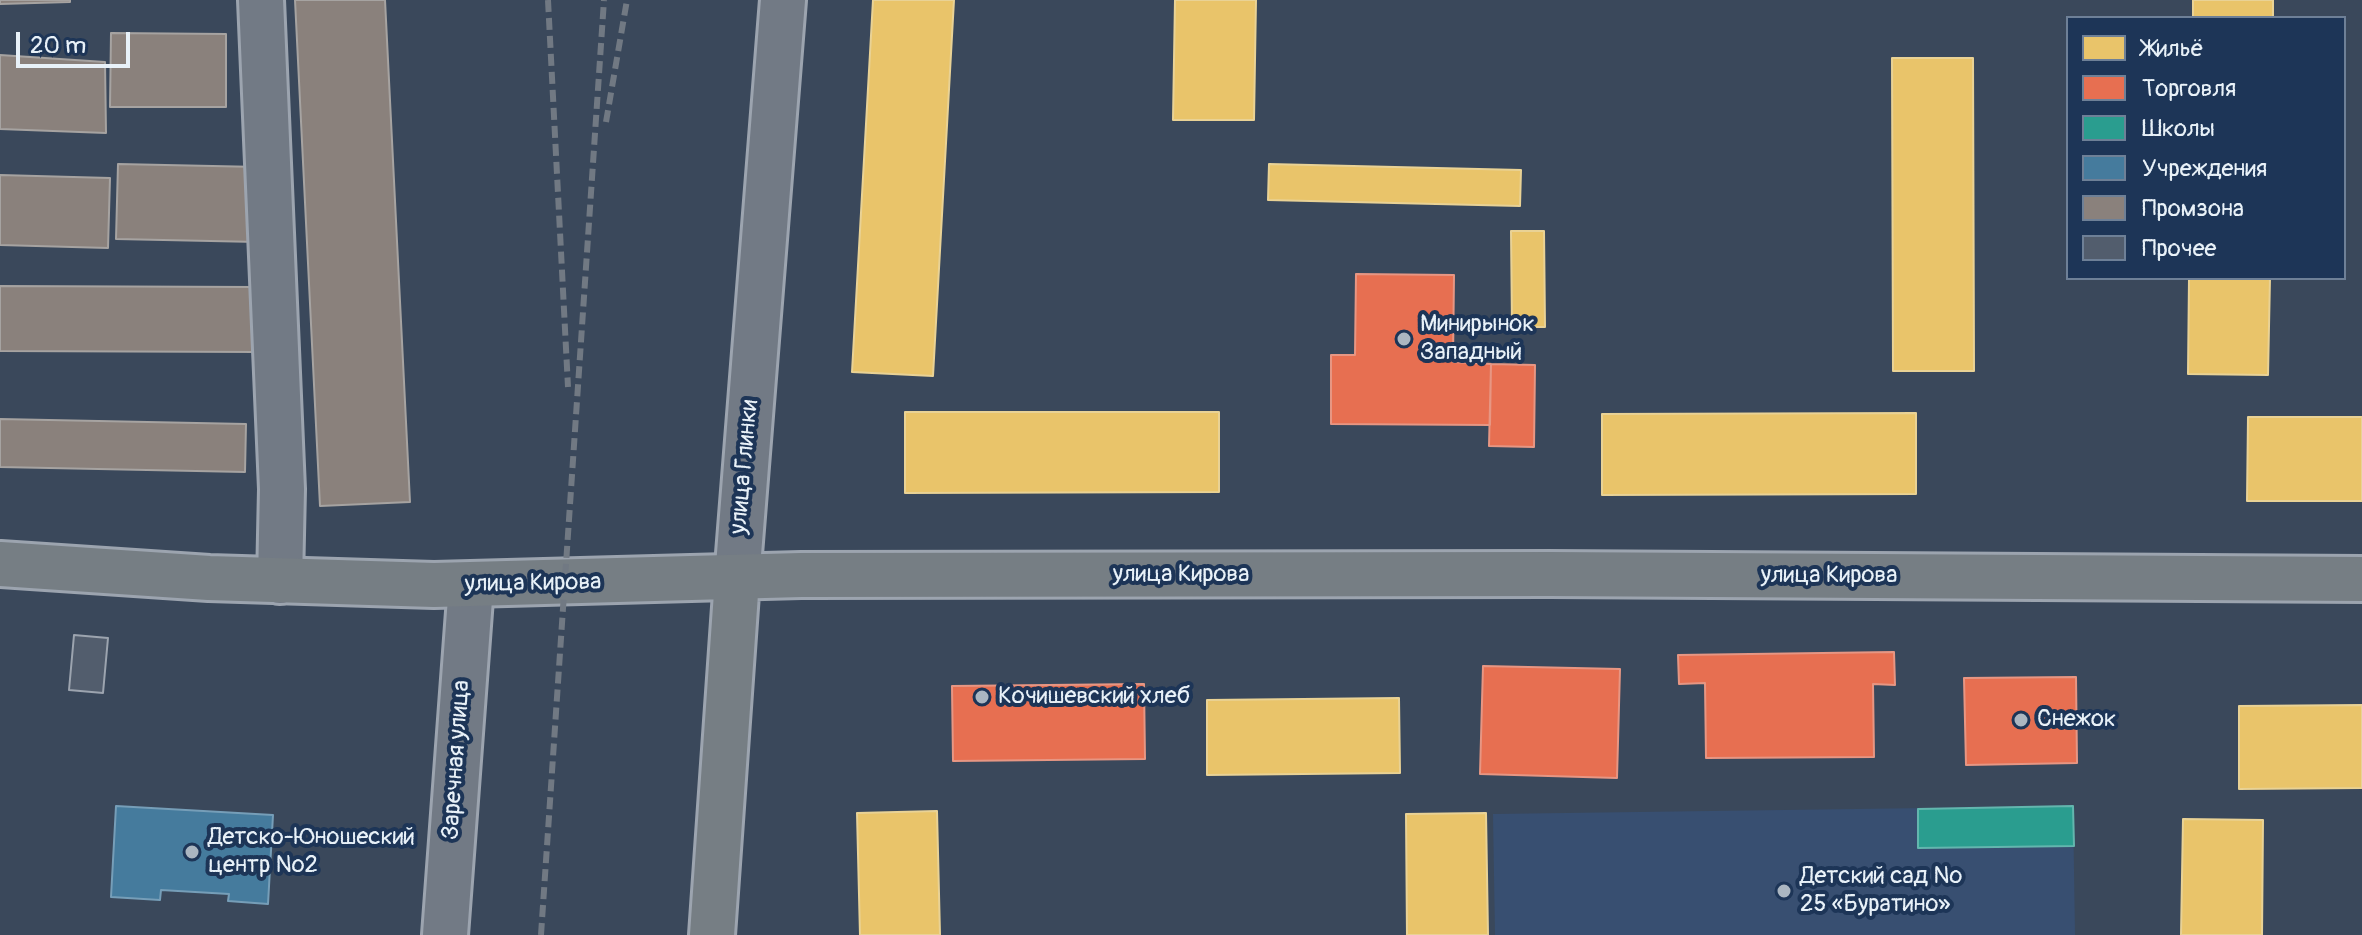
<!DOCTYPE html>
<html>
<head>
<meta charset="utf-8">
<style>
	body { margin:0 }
	#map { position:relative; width:2362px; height:935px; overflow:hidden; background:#3a485b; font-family:Pangolin,sans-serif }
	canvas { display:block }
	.legend { position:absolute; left:2066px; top:16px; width:280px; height:264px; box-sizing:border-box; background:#1d3557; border:2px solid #6e8097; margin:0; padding:10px 14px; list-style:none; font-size:24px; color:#e8f1f8 }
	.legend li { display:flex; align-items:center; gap:16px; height:40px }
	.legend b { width:40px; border:2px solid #6e8097 }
	.scale { position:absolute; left:16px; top:32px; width:114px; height:36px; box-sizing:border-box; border:4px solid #e8f1f8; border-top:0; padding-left:10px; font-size:24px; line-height:28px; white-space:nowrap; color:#e8f1f8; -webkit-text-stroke:6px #1d3557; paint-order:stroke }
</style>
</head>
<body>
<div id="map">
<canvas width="2362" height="935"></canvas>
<ul class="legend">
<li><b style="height:22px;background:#e9c46a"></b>Жильё</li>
<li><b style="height:22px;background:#e76f51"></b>Торговля</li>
<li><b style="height:22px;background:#2a9d8f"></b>Школы</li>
<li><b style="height:22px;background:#457b9d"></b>Учреждения</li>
<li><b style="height:22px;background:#8a817c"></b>Промзона</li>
<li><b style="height:22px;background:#525d6d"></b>Прочее</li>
</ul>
<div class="scale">20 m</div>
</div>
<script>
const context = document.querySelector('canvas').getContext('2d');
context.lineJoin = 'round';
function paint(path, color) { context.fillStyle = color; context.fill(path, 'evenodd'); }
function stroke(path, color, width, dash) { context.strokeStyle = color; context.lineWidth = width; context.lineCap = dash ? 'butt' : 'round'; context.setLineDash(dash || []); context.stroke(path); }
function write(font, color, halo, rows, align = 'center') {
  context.font = font + ' Pangolin,sans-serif'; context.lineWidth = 8; context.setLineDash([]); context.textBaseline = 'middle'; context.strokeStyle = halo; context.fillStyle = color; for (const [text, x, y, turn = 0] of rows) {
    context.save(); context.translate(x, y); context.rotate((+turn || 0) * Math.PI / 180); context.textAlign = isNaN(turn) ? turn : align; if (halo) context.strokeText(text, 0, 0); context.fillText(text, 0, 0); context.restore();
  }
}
paint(new Path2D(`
	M2073 806 2075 935H1495L1493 814Z`), '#384f71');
const homes = new Path2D(`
	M873 0H954L933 376 852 372Z
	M1175 0H1256L1254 120H1173Z
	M2193 0H2273V18H2193Z
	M1892 58H1973L1974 371H1893Z
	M1269 164 1521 170 1520 206 1268 200Z
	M1511 231H1544L1545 327H1512Z
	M2189 278H2270L2268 375 2188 374Z
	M905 412H1219V492L905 493Z
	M1916 413V494L1602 495V414Z
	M2248 417H2362V501H2247Z
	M1399 698 1400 773 1207 775V700Z
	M2362 705V788L2239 789V706Z
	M937 811 940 935H860L857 813Z
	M1486 813 1488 935H1407L1406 814Z
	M2183 819 2263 820 2262 935H2181Z`);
paint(homes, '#e9c46a');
stroke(homes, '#e9d295', 2);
const shops = new Path2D(`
	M1356 274 1454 275 1453 362 1491 364 1490 425 1331 424V355H1355Z
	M1491 364 1535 365 1534 447 1489 446Z
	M1894 652 1895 685 1873 684 1874 757 1706 758 1705 683 1679 684 1678 655Z
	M1483 666 1620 669 1617 778 1480 774Z
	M2076 677 2077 763 1966 765 1964 678Z
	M1144 684 1145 759 953 761 952 686Z`);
paint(shops, '#e76f51');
stroke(shops, '#e79683', 2);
const schools = new Path2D(`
	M2073 806 2074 846 1918 848V809Z`);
paint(schools, '#2a9d8f');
stroke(schools, '#63b6ae', 2);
const public = new Path2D(`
	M116 806 273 815 268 904 228 901 229 894 161 890 160 900 111 897Z`);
paint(public, '#457b9d');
stroke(public, '#769eb8', 2);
const industry = new Path2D(`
	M0 0H70V2L0 4Z
	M295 0H385L410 502 320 506Z
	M111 33 226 34V107H110Z
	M0 55 105 62 106 133 0 129Z
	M118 164 260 167 258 242 116 239Z
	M0 175 110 178 108 248 0 245Z
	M0 286 256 287V352L0 351Z
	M0 419 246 424 245 472 0 467Z`);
paint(industry, '#8a817c');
stroke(industry, '#a6a3a1', 2);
const building = new Path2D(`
	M74 635 108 638 103 693 69 690Z`);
paint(building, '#525d6d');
stroke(building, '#9ca4af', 2);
const minor = new Path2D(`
	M261 0 282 489 280 581
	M737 579 783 0
	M445 935 471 585`);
const major = new Path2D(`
	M0 564 209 578 434 585 801 575 1550 574 2362 579
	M712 935 737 579`);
stroke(minor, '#9ca4af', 50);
stroke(major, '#9ca4af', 50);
stroke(minor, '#727a85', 44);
stroke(major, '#767e84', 44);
stroke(new Path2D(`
	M548 0 568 387
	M606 122 627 0
	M541 935 604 0`), '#717983', 6, [12, 6]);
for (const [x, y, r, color] of [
	[1404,339,8,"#abb6c1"],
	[982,697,8,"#abb6c1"],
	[2021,720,8,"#abb6c1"],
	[192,852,8,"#abb6c1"],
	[1784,891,8,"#abb6c1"]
]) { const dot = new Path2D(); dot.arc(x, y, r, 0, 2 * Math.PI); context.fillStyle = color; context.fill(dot); stroke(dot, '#1d3557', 3); }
write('24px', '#e8f1f8', '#1d3557', [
	["Минирынок",1420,325],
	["Западный",1420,353],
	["Кочишевский хлеб",998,697],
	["Снежок",2037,720],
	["Детско-Юношеский",208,838],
	["центр №2",208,866],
	["Детский сад №",1800,877],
	["25 «Буратино»",1800,905]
], 'left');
write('24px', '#e8f1f8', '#1d3557', [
	["улица Глинки",745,467,-85],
	["улица Кирова",1181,575],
	["улица Кирова",1829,576],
	["улица Кирова",533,584,-1],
	["Заречная улица",457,760,-86]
]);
</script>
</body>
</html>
